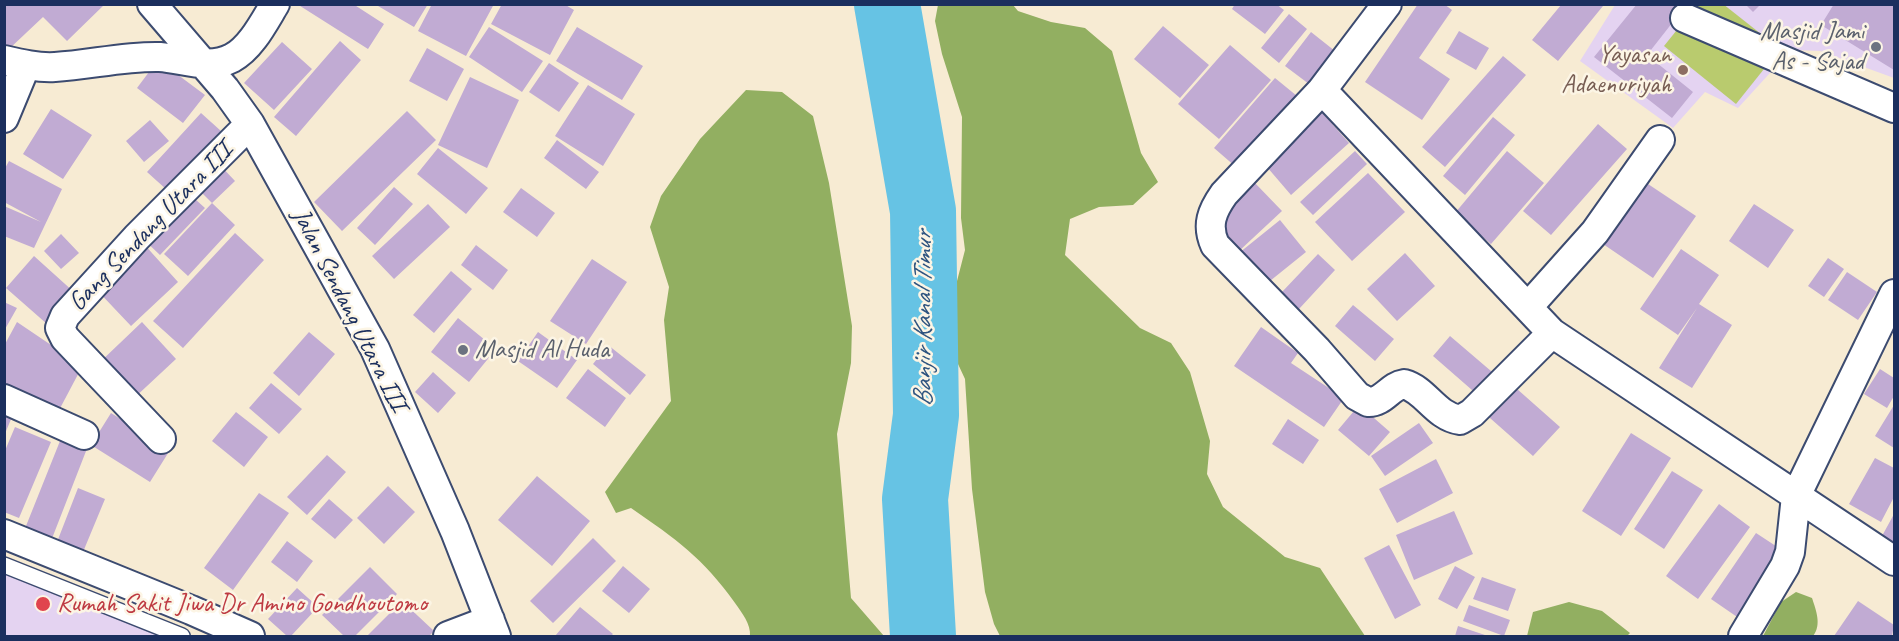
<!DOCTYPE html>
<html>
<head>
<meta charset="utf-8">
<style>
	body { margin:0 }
	#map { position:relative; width:1899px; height:641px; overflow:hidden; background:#f7ebd3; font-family:Caveat,sans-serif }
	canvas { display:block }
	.frame { position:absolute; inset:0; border:6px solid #1b2f5e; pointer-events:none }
</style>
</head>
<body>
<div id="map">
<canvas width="1899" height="641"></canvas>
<div class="frame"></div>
</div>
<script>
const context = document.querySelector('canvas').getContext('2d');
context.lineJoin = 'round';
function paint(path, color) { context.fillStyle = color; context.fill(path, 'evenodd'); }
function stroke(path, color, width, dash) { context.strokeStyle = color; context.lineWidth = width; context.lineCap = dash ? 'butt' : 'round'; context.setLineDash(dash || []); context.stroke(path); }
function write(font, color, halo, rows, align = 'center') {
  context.font = font + ' Caveat,sans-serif'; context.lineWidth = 5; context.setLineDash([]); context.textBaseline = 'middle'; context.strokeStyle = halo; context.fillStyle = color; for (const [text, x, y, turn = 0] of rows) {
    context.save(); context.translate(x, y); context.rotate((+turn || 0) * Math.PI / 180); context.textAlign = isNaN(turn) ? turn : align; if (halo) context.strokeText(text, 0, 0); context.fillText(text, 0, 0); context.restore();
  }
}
paint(new Path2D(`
	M1615 5H1894V78L1820 51 1791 50 1738 108 1705 92 1673 128 1580 61Z
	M5 571 160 636H5Z`), '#e4d3f1');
paint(new Path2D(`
	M1723 4 1780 49 1736 104 1664 46 1697 5Z`), '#b9cb6e');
paint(new Path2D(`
	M938 5H1013L1018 11 1051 22 1085 28 1112 51 1141 153 1158 182 1133 205 1099 207 1070 219 1065 255 1140 328 1171 343 1190 372 1210 441 1207 474 1223 507 1285 557 1320 568 1365 636H1000L994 624 985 592 972 489 965 379 951 349 948 316 965 250 961 218 962 117 942 54 935 21Z
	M746 90 782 92 813 116 829 183 852 326 851 363 837 434 851 598 884 636H750C751 624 742 613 735 603 703 558 676 539 631 508L616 513 605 492 671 401 664 320 669 287 650 227 661 196 700 139Z
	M1796 592 1812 598C1816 610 1822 625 1813 636H1763L1781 602Z
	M1569 602 1602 611 1630 633 1627 636H1527L1533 612Z`), '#92af61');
stroke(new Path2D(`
	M887 4 923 211 926 415 915 499 923 636`), '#66c3e4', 66);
paint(new Path2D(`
	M4 4H105L67 41 43 17 8 50 4 46Z
	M297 4H353L384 24 368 49Z
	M380 4H428L414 27 378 6Z
	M432 4H494L466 56 418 31Z
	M502 4H564L574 10 550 55 491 24Z
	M1235 4H1276L1284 10 1265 34 1232 9Z
	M1418 4H1444L1452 10 1419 58 1450 79 1422 120 1365 82Z
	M1637 4H1687L1647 55 1693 92 1672 118 1594 57Z
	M1745 4H1761L1753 12Z
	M1834 4H1894V70L1821 25Z
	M1561 5 1603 6 1558 61 1532 40Z
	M1289 14 1307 29 1279 63 1261 48Z
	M1163 26 1209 65 1180 98 1134 59Z
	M489 27 543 61 522 92 469 57Z
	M577 27 643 66 622 100 556 61Z
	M1459 31 1489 48 1476 70 1446 53Z
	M1311 32 1335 51 1309 84 1285 66Z
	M340 41 361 60 296 136 274 117Z
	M282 42 312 69 274 110 244 83Z
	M1230 45 1271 80 1219 139 1178 104Z
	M427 48 464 69 447 101 409 81Z
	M1503 56 1526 75 1445 167 1422 147Z
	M158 60 205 95 183 123 137 88Z
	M549 63 579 83 559 112 529 92Z
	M470 77 519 100 487 168 438 145Z
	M1275 78 1297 96 1236 167 1214 148Z
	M588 85 635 114 603 166 555 136Z
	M1318 108 1349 143 1291 195 1261 160Z
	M51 109 92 135 63 179 23 154Z
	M407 111 436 140 342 231 314 202Z
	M201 113 221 131 167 190 147 172Z
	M1493 117 1515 135 1465 195 1443 176Z
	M150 120 169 141 144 162 126 141Z
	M1598 124 1627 149 1551 235 1523 211Z
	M557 140 599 172 586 189 544 158Z
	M438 148 488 188 466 214 417 174Z
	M1355 151 1367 164 1313 215 1300 202Z
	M1507 151 1544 183 1491 244 1455 213Z
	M9 161 62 189 34 248 4 236V206L41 222 4 202V170Z
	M218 163 235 181 212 203 195 186Z
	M1368 173 1405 212 1352 261 1315 222Z
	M1645 182 1696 216 1653 278 1603 244Z
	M1255 183 1282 211 1238 252 1211 224Z
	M394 187 413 204 375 245 357 228Z
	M521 188 555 213 537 237 503 212Z
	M185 190 205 208 160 255 141 237Z
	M212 203 235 225 188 276 164 254Z
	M428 204 450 227 394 279 372 256Z
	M1754 204 1794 230 1768 268 1729 241Z
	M1280 220 1306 252 1265 285 1239 253Z
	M235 233 264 260 183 348 153 321Z
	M61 234 79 253 61 269 44 251Z
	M143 243 178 282 131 326 95 288Z
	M476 245 508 270 493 290 461 265Z
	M1681 249 1719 275 1699 304 1732 325 1692 388 1659 368 1697 308 1678 335 1640 309Z
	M1405 253 1435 286 1397 321 1367 289Z
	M1318 254 1335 270 1299 309 1282 292Z
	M34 256 75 293 47 324 6 288Z
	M1828 258 1844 269 1824 297 1808 286Z
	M592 259 627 282 586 344 550 321Z
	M451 271 472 289 434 333 413 315Z
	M1847 272 1877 292 1858 320 1828 300Z
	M4 302 17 308 4 331Z
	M1353 305 1394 339 1375 361 1335 326Z
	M458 318 496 349 469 382 431 352Z
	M17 322 54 347 84 363 57 414 4 383V346Z
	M142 322 176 359 132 400 98 364Z
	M1261 327 1298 353 1291 363 1344 398 1324 427 1234 366Z
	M309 332 335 354 299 396 273 373Z
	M538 332 577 360 557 388 518 361Z
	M1450 336 1498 377 1480 397 1433 356Z
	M608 345 646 375 630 395 593 364Z
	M588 369 626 398 605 427 566 398Z
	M1880 369 1894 378V396L1887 408 1864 394Z
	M433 372 456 393 438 413 415 392Z
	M1508 381 1560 427 1533 456 1482 411Z
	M271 383 302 409 279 434 249 408Z
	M1359 405 1390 432 1369 456 1338 430Z
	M1894 405V448L1875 436Z
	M4 409 14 412 4 436Z
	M236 412 268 437 244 467 212 441Z
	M111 413 170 450 150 482 91 445Z
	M1288 419 1319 440 1303 464 1272 444Z
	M1419 423 1433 443 1385 476 1371 456Z
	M15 427 51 442 19 518 4 512V453Z
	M1631 433 1671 458 1621 536 1582 511Z
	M62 436 88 446 51 541 24 531Z
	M327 455 346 472 307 515 287 497Z
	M1875 458 1894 468V497L1881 522 1849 504Z
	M1436 459 1453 493 1397 523 1379 489Z
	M1672 471 1703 490 1664 549 1634 529Z
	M537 476 590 521 552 566 498 520Z
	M388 486 415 512 384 544 357 518Z
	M78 488 105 499 83 552 57 542Z
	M259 493 289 513 233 590 204 568Z
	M329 499 353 520 335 539 311 519Z
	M1719 504 1750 527 1698 599 1666 576Z
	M1454 511 1473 554 1414 580 1396 535Z
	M1894 514V543L1882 536Z
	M1756 533 1788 554 1743 621 1711 599Z
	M593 538 616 561 553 623 530 601Z
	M287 541 313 561 297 582 271 562Z
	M1389 545 1421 605 1395 619 1364 558Z
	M623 566 650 589 629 613 602 591Z
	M1455 566 1475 577 1457 609 1438 599Z
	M370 567 397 594 355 636H344L322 615Z
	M1482 577 1516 589 1508 611 1473 599Z
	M297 588 318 607 291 636H287L268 619Z
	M402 601 434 631 429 636H367Z
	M1858 601 1894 625 1892 636H1834Z
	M1469 605 1510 620 1504 636 1463 621Z
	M580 607 613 634 611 636H555Z
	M1458 626 1488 636H1455Z`), '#c1abd3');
const lane = new Path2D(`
	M4 565 182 636`);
const street = new Path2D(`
	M152 4 225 89 250 124 375 349 455 531 496 636
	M1387 4 1322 90 1224 194C1212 211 1206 225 1215 245L1317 350 1357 396 1368 402C1383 403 1390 386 1404 384 1426 390 1435 416 1460 420L1472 413 1552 333
	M1685 18 1894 108
	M4 60C21 64 38 68 55 67 90 65 124 56 160 57 184 59 209 70 232 58 251 48 264 22 275 4
	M1322 90 1552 333 1894 561
	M4 118 26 65
	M1528 307 1595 232 1660 140
	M4 399 84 435
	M161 439 65 338 60 328 65 316 137 237 250 124
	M4 534 191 610 250 636
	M448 636 490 620
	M1743 636 1785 566 1790 552 1796 496 1894 294`);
stroke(lane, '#3c4b70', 18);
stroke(street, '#3c4b70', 32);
stroke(lane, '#fff', 15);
stroke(street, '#fff', 28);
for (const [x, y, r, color] of [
	[1876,47,6,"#6b7280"],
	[1683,70,6,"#8d6e63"],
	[463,350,6,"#6b7280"],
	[43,604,8,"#e0444e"]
]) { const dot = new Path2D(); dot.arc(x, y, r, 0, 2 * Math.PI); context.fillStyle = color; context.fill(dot); stroke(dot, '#fcf5e5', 2); }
write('26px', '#5b616d', '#fcf5e5', [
	["Masjid Jami",1864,32],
	["As - Sajad",1864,62],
	["Masjid Al Huda",475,350,"left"]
], 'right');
write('26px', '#785e54', '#fcf5e5', [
	["Yayasan",1671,55],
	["Adaenuriyah",1671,85]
], 'right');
write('26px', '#1b2f5e', '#fcf5e5', [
	["Gang Sendang Utara III",151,227,-46],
	["Jalan Sendang Utara III",349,310,63]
]);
write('26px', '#be3a42', '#fcf5e5', [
	["Rumah Sakit Jiwa Dr Amino Gondhoutomo",57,604]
], 'left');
write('italic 27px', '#2e5480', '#fcf5e5', [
	["Banjir Kanal Timur",924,319,-90]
]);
</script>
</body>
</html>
